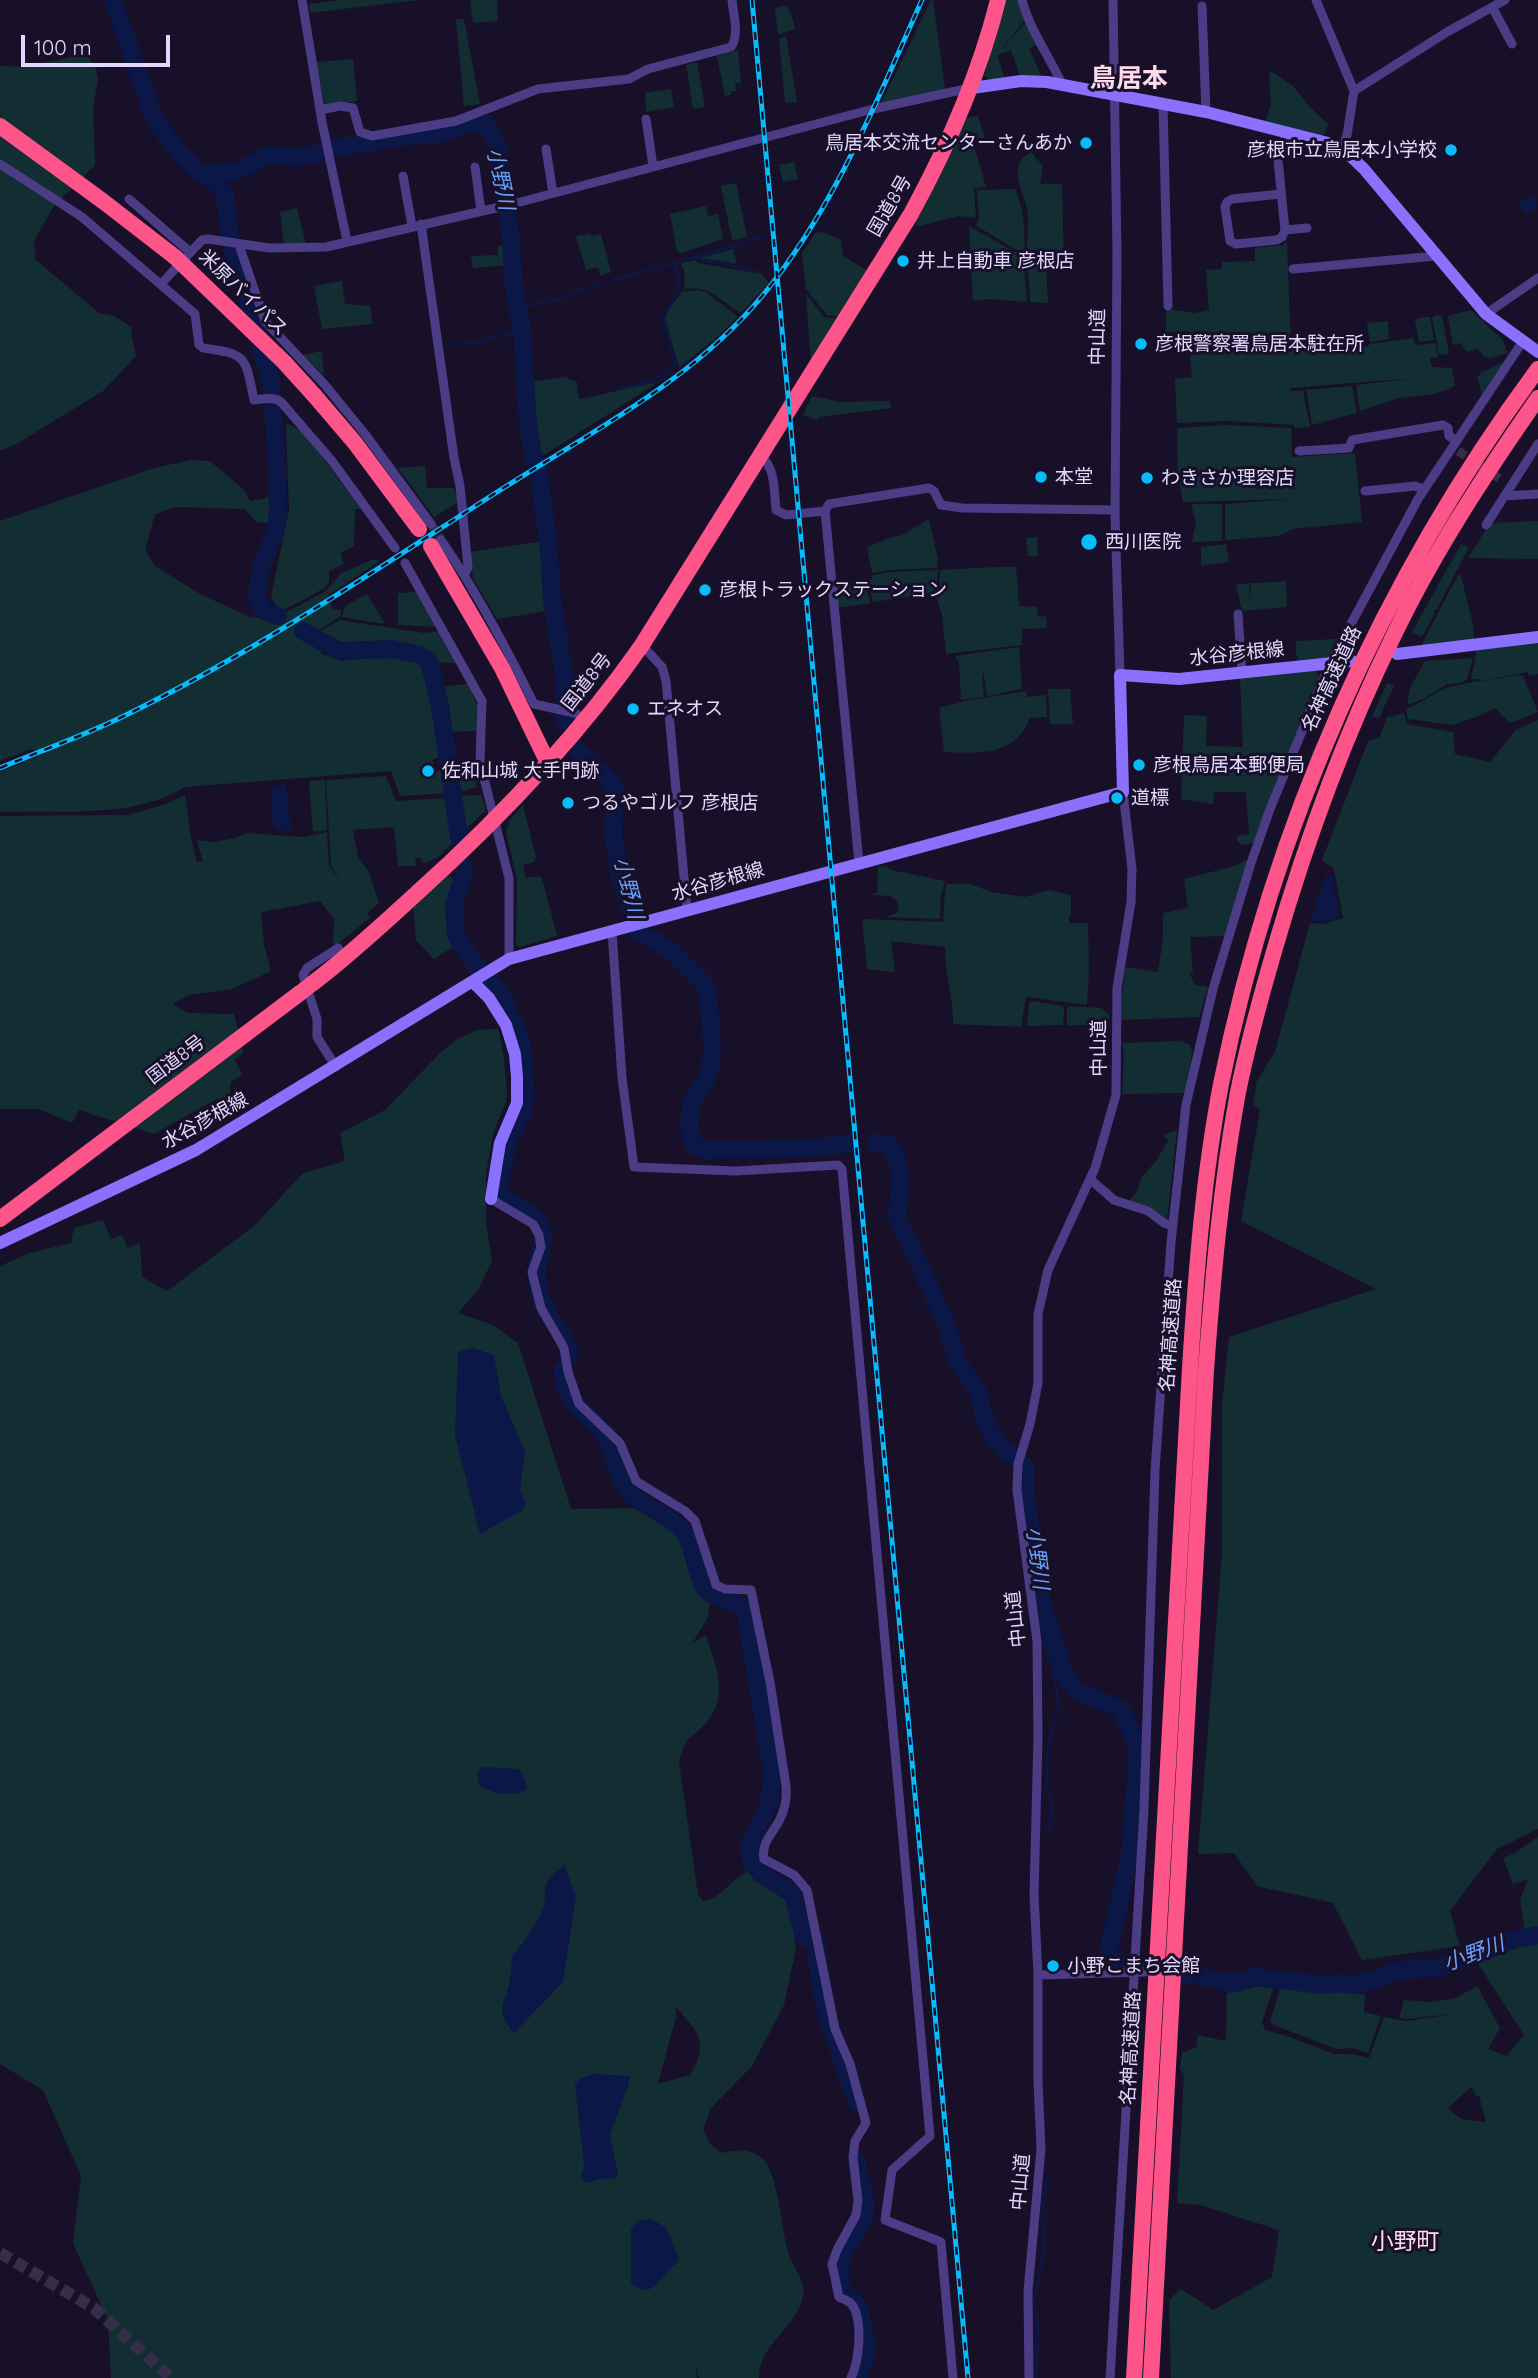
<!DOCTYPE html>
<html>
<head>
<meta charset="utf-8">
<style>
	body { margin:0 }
	#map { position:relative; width:1538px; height:2378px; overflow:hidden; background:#181028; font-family:Quicksand,sans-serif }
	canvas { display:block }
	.scale { position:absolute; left:21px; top:35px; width:149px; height:32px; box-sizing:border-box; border:4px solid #e2d8fe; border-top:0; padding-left:9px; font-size:21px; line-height:24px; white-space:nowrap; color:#e2d8fe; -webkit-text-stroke:5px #181028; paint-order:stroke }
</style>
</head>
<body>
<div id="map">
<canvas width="1538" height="2378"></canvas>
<div class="scale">100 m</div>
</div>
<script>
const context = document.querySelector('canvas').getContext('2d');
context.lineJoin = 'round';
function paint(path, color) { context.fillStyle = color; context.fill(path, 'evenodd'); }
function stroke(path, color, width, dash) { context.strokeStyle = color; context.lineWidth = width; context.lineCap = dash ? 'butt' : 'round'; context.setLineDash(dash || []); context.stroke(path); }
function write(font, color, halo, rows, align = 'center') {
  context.font = font + ' Quicksand,"Noto Sans JP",sans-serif'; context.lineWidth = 6; context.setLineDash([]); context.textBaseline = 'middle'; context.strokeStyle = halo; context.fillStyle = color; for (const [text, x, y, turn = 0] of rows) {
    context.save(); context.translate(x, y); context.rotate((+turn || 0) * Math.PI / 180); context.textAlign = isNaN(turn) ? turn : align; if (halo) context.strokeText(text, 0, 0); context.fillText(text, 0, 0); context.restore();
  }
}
paint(new Path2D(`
	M340 0H418L310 13 309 4Z
	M470 0H497L498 21 473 23Z
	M931 0H933L945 89 881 104Z
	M1005 0H1020L1025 20 997 54 1026 22 1040 43 1029 49 1042 77 1020 76 1011 50 997 55 1005 79 991 80 984 76Z
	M783 6 787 7 791 13 795 29 778 35 775 8Z
	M456 19H464L480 104 464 106Z
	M786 36 797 102 785 103 779 39Z
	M738 50 741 83H735L736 91H731V95L725 96 717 56Z
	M71 57H88L95 66 98 79 93 108 95 165 54 206 34 241 36 260 99 313 114 316 133 328 131 332 136 356 103 391 18 443 0 451V66L23 67Z
	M353 59 357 101 325 106 316 62Z
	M697 62 705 107 693 109 686 65Z
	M1271 71 1293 86 1310 107 1328 124 1323 137 1268 123 1266 119 1271 104 1269 75Z
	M671 89 674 107 646 112 645 93Z
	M978 116 985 138 973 142 986 187 974 188 976 218 958 216 920 226 915 225 966 118Z
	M1031 152 1043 166 1040 184H1062L1064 263 1028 265C1025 248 1029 231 1028 214 1026 194 1004 166 1031 152Z
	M794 162 798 179 783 182 779 165Z
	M736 183 747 237 732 240 721 186Z
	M1015 189C1025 211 1024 231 1025 255L975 225 979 218 977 190Z
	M706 206 708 216 718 214 723 239 681 253 677 251 670 214Z
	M297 208 306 245H284L280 212Z
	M969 226 1023 257 1027 302 990 299 973 301Z
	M816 232 826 233 841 240 843 256 868 271 839 317 827 315 806 289 802 253Z
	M589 234 591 236 601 234 611 272 601 276 598 267 586 270 576 236Z
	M1287 241 1291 351 1363 345 1367 347 1370 344 1413 338 1416 345 1435 343 1438 357 1430 358 1432 367 1452 368 1455 386 1435 394 1399 398 1360 411 1356 385 1415 378 1290 388V391H1303L1310 427 1295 428 1294 425 1227 421 1177 423 1175 379 1192 377 1188 331 1166 332V309L1194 313 1209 310 1206 270 1222 269V262L1255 261V248L1283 245Z
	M509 245 510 265 473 268 471 256 498 255V246Z
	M733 249 737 264 700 258Z
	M695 260 698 263 762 274 769 283 741 313C719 301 711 285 684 289L685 274 681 263Z
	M1046 266 1048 303 1030 302 1028 267Z
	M342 281 345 304 370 306 373 324 322 329 314 286Z
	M699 290 706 292 738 317 715 339 679 367 665 319 668 310 682 292Z
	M806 294 824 317 838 319 811 361Z
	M1471 310 1502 339 1508 353 1490 358 1483 356 1477 348 1468 352 1463 348 1462 343 1453 345 1448 316Z
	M1437 315 1442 316 1449 354 1439 355 1432 317Z
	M1423 317H1430L1434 340 1419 342 1415 320Z
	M1388 321 1389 339 1370 342 1367 323Z
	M322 351 324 376 303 355Z
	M1502 363 1503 364 1482 394 1477 377 1482 372Z
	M564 377 577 382 578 397 581 399 652 383 654 385 541 457 535 427 532 382Z
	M1352 386 1357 413 1312 425 1306 390Z
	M812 396 840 402 890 401 891 408 819 417 818 420 803 415Z
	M288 424 303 432 361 509H355L354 546 340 553 344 564 329 571V583L323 589 280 612 271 597 289 510 286 426Z
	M1225 425 1291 428 1292 457 1355 453 1362 522 1293 529 1279 536 1225 540V504L1294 499 1183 502 1178 475 1177 428Z
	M191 460 210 461 244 490 250 501 263 499 272 494 274 515 271 524 257 522 244 509 176 507 155 514 145 550 155 566 200 594 252 618 285 613 326 591 341 573 374 559 380 561 327 596 333 609 342 610 340 617 320 629 321 654 342 661 387 655 424 665 434 699 441 756 432 760 436 771 446 768 449 793 400 796 391 771 185 787C133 819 60 810 0 812V772L44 754 31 749 0 761V521L154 468Z
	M425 466 427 488H454L458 502 434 517 398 468Z
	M1191 504H1222V541L1192 542 1196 522Z
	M929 519 938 559 937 568 888 570 872 573 867 547 883 541 885 539 900 536Z
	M1538 521V559L1468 558 1490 523Z
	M1037 537 1038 556H1028L1026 538Z
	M544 541 551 610 497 619 473 578 470 552Z
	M1226 544 1229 562 1201 566V547Z
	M1461 544 1469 547 1437 609 1433 611 1435 613 1422 637 1412 632Z
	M996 567H1016L1019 606 1037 607 1038 617 1046 616 1047 628 1022 629V645L946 654 942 615 936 595 939 592 940 570Z
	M938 570 936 591 932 593 873 602 868 580 873 579 872 576 888 572Z
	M1458 575H1461L1473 625 1474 640 1421 646Z
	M864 581 870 603 837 608 835 585Z
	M1286 581 1287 607 1242 611 1236 585 1249 583 1250 601 1251 583H1259L1260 585V583Z
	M417 592 437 627 398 625V593Z
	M367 594 385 624 342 617 345 606Z
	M340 620 424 633 439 631 457 663 433 662 422 652 391 647H338L322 638V630Z
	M1337 639 1326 659 1299 661 1296 653V641Z
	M1538 641V674L1529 676 1528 672 1486 680 1471 679 1477 649Z
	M1019 647 1022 689 987 696 983 670 982 677 984 697 961 700 959 663 955 656Z
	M1473 658 1467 679 1461 683 1447 684 1425 698 1407 705 1410 688 1425 661Z
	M1315 670 1319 676 1318 682 1255 843 1242 845 1237 841V836L1249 834 1246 792H1214L1213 804 1181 799 1184 715 1207 716 1206 746 1243 747 1240 678Z
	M1518 675 1523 676 1538 712 1510 723 1495 708 1479 716 1452 725 1408 719 1406 709C1420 704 1433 693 1446 688 1469 681 1493 680 1518 675Z
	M1387 683 1394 686 1379 718 1372 716Z
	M468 684 478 706 477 731 446 732 439 687Z
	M1048 689H1070L1073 724H1050Z
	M1027 691V697L1046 695 1047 717 1030 718C1014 757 980 753 944 752L939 708 970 700Z
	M1404 713 1407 724 1453 732 1455 754 1490 762 1516 730 1538 720V1829L1497 1849 1450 1911 1460 1946 1362 1960 1333 1903 1257 1886 1234 1853 1198 1854 1222 1553V1404L1229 1337 1376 1289 1241 1221 1260 1110 1253 1104 1257 1081 1275 1052 1310 923 1325 924 1343 918 1334 869 1322 860 1368 741 1379 738 1387 717Z
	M386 776 396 801 449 798 455 840 438 857 423 864 421 858H416L415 866H398L394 827 353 830 358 857 369 872 379 903 367 913 371 917 335 946 333 942 334 919 320 901 261 912 264 945 271 971 232 989 189 995 173 1004 188 1013 234 1014 243 1053 235 1060 242 1075 231 1082 229 1100 217 1099 154 1134 79 1110 72 1123 38 1109H0V816L128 815 166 804 185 795 191 838 197 862H203L197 840 213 842 236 838 247 833 304 837 327 832 329 866 341 882 331 866 326 780Z
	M325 780 327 830 313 832 309 781Z
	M476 780 477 787 456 793 454 781Z
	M481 795 486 810 464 831 463 828 460 829 456 796Z
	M523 805 536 857 534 862 523 865 526 878 538 876 542 878 557 936 520 947 516 945 517 880 506 832 509 821Z
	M1250 859 1225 936 1190 937 1193 973H1189L1195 985 1208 987 1199 1017 1119 1020 1125 967 1158 972 1163 939V913L1188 908 1184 879 1231 867Z
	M885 866 891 870 945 881 941 894 940 919 885 917 897 913 899 906 896 900 890 896 872 895 877 892 878 867Z
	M448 875 456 881 459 943 434 959 416 940 413 907Z
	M947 884H970L991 892 1025 897 1049 890 1071 895V914L1069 916V923H1088L1089 971 1087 1005 1026 997 1021 1027 953 1024C953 997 945 973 945 947L891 941 895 972 867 969 862 919 943 922 945 890Z
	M1032 1001 1062 1006 1064 1009 1063 1025 1027 1026 1029 1004Z
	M1070 1006 1101 1008 1109 1014V1025H1067V1009Z
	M498 1029 504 1057 507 1094 506 1102 494 1130 486 1174V1222L492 1260 479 1289 458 1313 493 1325 518 1343 571 1509 641 1508 686 1530 710 1594 708 1617 692 1644 706 1635C714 1662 729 1693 709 1719 695 1738 685 1734 679 1762L698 1895 703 1901C724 1897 727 1882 747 1872L763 1880 791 1904 796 1948 784 2005 752 2066 711 2108 703 2130 710 2144 722 2153C736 2150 750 2148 762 2158 778 2170 782 2235 789 2255 795 2272 808 2282 802 2300 793 2331 759 2344 759 2378H699L695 2363 697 2378H111L108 2320 73 2243 81 2176 43 2090 0 2064V1266L30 1253 71 1243 74 1228 103 1220 111 1239 122 1235 128 1248 140 1243 142 1277 167 1291 254 1226 303 1173 345 1161 340 1133 385 1110 439 1054 456 1040 476 1030ZM676 2007C698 2032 710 2043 690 2075L658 2084 676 2017Z
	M1180 1041 1191 1045 1192 1054 1185 1093 1122 1094 1124 1055 1122 1043Z
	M1172 1131H1177L1167 1221 1150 1207 1128 1202 1137 1192 1141 1178 1156 1161 1168 1140 1164 1136Z
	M1538 1837V2378H1171L1169 2300 1181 2289 1213 2310 1272 2277 1279 2230 1200 2205 1177 2203 1184 2075 1180 2069 1182 2053 1197 2047V2035L1226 2041 1227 1989 1254 1986 1273 1988 1262 2022 1265 2030 1287 2036 1334 2054H1353L1369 2058 1384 2017 1407 2021 1460 2013 1407 2019 1399 2018 1404 2000 1431 2002 1456 1998 1477 1986 1500 2028 1488 2049 1507 2056 1524 2035 1477 1962 1527 1944 1520 1900 1528 1879 1513 1884 1503 1858 1515 1853ZM1471 2087 1476 2096H1479L1486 2122 1461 2119 1448 2108Z
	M1280 1988C1308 1991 1337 1990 1365 1995L1364 2012 1381 2016 1368 2053 1353 2048 1337 2049 1276 2026 1270 2022Z`), '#132e32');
paint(new Path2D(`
	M1531 194 1538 206 1527 215 1518 205Z
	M286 784 291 832 278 830 273 823 271 789 276 785Z
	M1332 875 1339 917 1326 922 1311 921 1325 876Z
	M473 1348 494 1355 501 1396 525 1451 520 1491 526 1503 523 1510 480 1534 455 1435 458 1352Z
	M486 1767 519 1769 523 1775 527 1789C515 1798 491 1794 479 1785L477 1774 481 1768Z
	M564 1865 576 1896 563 1982 514 2033C494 2010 505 2005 510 1979 512 1972 511 1963 512 1956 522 1946 538 1922 543 1908 545 1903 545 1897 545 1891 546 1878 555 1873 564 1865Z
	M594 2074 630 2076 628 2086 610 2134 618 2175 616 2178 600 2179 585 2183 581 2176 584 2165 575 2085 579 2079Z
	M650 2219 666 2227 679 2259C677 2263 674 2265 671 2268 659 2279 651 2301 631 2283V2229L639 2221Z`), '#0b1746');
stroke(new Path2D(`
	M749 240 765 238
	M696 257 699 260 719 262 759 272
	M680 261 742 244
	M611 281 677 262
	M517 307 563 299 577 291 601 284
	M445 345 489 341V337L515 334
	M615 390 653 381 676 364 663 319C672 297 687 288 674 262
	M1042 1603 1045 1649 1054 1676 1059 1706 1048 1744 1047 1784 1052 1806 1049 1831
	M1036 2378 1038 2327 1034 2300 1044 2250 1042 2202 1049 2174`), '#0b1746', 2.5);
stroke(new Path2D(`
	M113 0 154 118 177 151 198 172 216 182 225 195 231 243 271 383 277 460 278 513 275 532 260 570 257 594 259 603 264 611 278 616
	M198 172 226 173 237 171 269 155 297 158 340 147 418 134H440L471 123H484L489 127 496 145 503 173 511 240 514 287 522 329 528 423 533 455 539 473 549 551 552 600 565 680V721
	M303 631 339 651 392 649 420 655 429 661 440 706 459 837
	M574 747 610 780 615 791 613 833 618 870 630 910 639 932 671 951 701 980 707 990 711 1022 712 1060 707 1078 692 1101 689 1121 691 1139 695 1146 705 1150 802 1149 851 1143
	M463 865 464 876 454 904 456 935 477 967 498 989 521 1039 524 1064 526 1097 523 1110 507 1143 498 1193C509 1205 528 1208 537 1221 549 1237 540 1251 537 1267 535 1278 541 1300 545 1309 553 1325 571 1338 568 1356
	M876 1142 889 1145 895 1152 901 1179 897 1216 945 1321 957 1361 979 1394 985 1421 993 1436 1005 1451 1016 1456 1025 1467V1491L1042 1603 1066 1678 1077 1691 1118 1708 1123 1713 1137 1745 1138 1751 1130 1854 1108 1953C1112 1963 1119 1963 1129 1965
	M563 1370C562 1408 595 1412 608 1440 615 1457 617 1479 631 1494 646 1509 669 1514 683 1531 696 1547 695 1584 711 1594 721 1601 735 1602 745 1609L772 1774 769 1803 749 1848 752 1863 761 1874 793 1894 804 1937 816 1939 818 1968 827 2015 857 2103
	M1142 1967 1146 1968
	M1184 1974 1190 1975
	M1205 1977 1231 1984 1257 1977 1321 1985 1337 1983 1353 1985 1380 1978 1395 1971 1442 1967 1513 1940 1538 1935
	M857 2162C857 2180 869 2198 864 2217 859 2232 848 2242 842 2256 838 2266 840 2283 842 2294L853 2300 859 2308 867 2346V2353L858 2378`), '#0b1746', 18);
stroke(new Path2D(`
	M1458 451 1503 481
	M431 524 441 540`), '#362e48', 9, [9, 4.5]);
stroke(new Path2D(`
	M0 2253 94 2308 171 2378`), '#362e48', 12, [12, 6]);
stroke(new Path2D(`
	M302 0 322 122 347 241
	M1022 0C1030 30 1049 56 1062 84
	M1113 0 1117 254 1115 515 1120 675
	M1316 0 1354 91 1347 135 1342 148
	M1202 6 1206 112
	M1492 7 1512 44
	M1354 91 1447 32 1505 0
	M1163 105 1168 306
	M320 110 340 106 353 108 360 132 372 136 456 121 538 89 629 79 648 69 731 47C740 35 733 14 732 0
	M646 119 653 166
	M546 149 553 193
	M0 164 82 217 195 314 199 345 203 348C248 354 245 357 254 400 264 399 275 396 282 403L332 461 395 548
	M475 167 481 211
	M403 176 412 226
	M1281 194 1232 199 1227 202 1225 207 1230 241 1236 244 1277 240 1282 237 1285 230 1278 160 1287 132
	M129 199 190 252
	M421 224 454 458 460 486 468 567 465 574
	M1285 230 1307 228
	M239 245 265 321 325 385 365 434 431 524
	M1293 269 1436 256
	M161 284 202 240 208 239 269 248 326 247 509 205 873 109 970 88
	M1486 314 1538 278
	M1299 451 1349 448 1352 440 1443 425 1448 428 1449 436 1455 440
	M760 455C776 468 774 491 776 510L786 515 825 511 829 504 929 488 934 491 941 505 962 508 1115 510
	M1365 491 1415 486 1423 489
	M1504 496 1538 494
	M825 511 859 863
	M1486 525 1538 444
	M441 540C477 592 506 647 534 704L575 713 585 719
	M405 563 482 701 480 762 509 878V959
	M1238 614 1242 673
	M642 645 662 667 666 681 687 910
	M612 931 622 1078 634 1167 736 1171 838 1165 842 1169 930 2136 892 2170 885 2220 941 2242 953 2378
	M336 1067 317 1037V1019L303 975 307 968 338 948 346 958
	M1090 1179 1114 1200 1148 1211 1164 1223 1173 1226
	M491 1199 533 1224 539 1235 541 1247 532 1272 541 1308 564 1348 568 1372 579 1404 620 1443 636 1481 685 1511 695 1521 716 1585 725 1589 751 1590 770 1682 786 1786C787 1798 785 1810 779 1821 772 1834 761 1843 764 1859L794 1875 807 1890 835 2029 850 2064 866 2123 855 2141 853 2157 858 2200 856 2215 837 2250 832 2264 839 2297C845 2300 850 2301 853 2306 863 2322 859 2362 851 2378
	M1038 1975 1145 1972
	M1029 2378 1028 2291 1041 2149 1038 2082V1975L1034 1895 1038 1738 1037 1641 1017 1490 1018 1464 1030 1424 1038 1383V1314L1048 1270 1095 1168 1116 1095 1117 988 1131 902 1132 869 1123 792
	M1110 2378 1144 1809 1155 1471 1171 1242 1186 1105 1213 989 1251 863 1270 809 1330 663 1418 499 1523 341`), '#4b3c86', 9);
stroke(new Path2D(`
	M972 88 1021 81 1047 82 1206 112 1332 144 1342 148 1364 169 1486 314 1538 352
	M1397 654 1538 637
	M474 983 489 998 506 1025 515 1054 517 1077V1103L500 1143 491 1199
	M0 1243 196 1150 509 959 1123 792 1120 675 1179 679 1352 661`), '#8a70fd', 12);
stroke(new Path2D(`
	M0 126 104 202 175 257
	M314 395 355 443 419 529
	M431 546 502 668 548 763
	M313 983C350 955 383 924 417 893 500 818 578 737 642 645L911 214C948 146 979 76 998 0
	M0 1219 300 993
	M1134 2378 1190 1368C1196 1273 1203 1178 1221 1084 1273 827 1382 580 1538 369
	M1151 2378 1206 1370C1213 1276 1221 1184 1238 1092 1248 1043 1261 996 1275 948 1306 841 1344 737 1393 637 1433 553 1485 474 1538 398`), '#fd548a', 16);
const rail = new Path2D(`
	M752 0 968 2378
	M0 768C42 750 86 735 126 715 259 650 381 566 505 487 595 430 694 379 763 295 835 207 876 102 922 0`);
stroke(rail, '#07bcfc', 5);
stroke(rail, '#181028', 2.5, [8]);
stroke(new Path2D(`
	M175 257 284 362 314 395
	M300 993 313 983`), '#fd548a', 16);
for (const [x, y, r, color] of [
	[1086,143,7,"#07bcfc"],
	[1451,150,7,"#07bcfc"],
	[903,261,7,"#07bcfc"],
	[1141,344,7,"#07bcfc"],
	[1041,477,7,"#07bcfc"],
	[1147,478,7,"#07bcfc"],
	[1089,542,9,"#07bcfc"],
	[705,590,7,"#07bcfc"],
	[633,709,7,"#07bcfc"],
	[1139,765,7,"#07bcfc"],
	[428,771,7,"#07bcfc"],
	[1117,798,7,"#07bcfc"],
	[568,803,7,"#07bcfc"],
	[1053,1966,7,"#07bcfc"]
]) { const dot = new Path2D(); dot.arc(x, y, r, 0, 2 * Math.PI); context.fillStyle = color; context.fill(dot); stroke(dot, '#181028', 2.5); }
write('19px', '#e2d8fe', '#181028', [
	["鳥居本交流センターさんあか",1072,143,"right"],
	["彦根市立鳥居本小学校",1437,150,"right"],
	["井上自動車 彦根店",917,261],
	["彦根警察署鳥居本駐在所",1155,344],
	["本堂",1055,477],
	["わきさか理容店",1161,478],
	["西川医院",1105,542],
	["彦根トラックステーション",719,590],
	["エネオス",647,709],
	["彦根鳥居本郵便局",1153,765],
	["佐和山城 大手門跡",442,771],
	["道標",1131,798],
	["つるやゴルフ 彦根店",582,803],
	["小野こまち会館",1067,1966]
], 'left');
write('19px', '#e2d8fe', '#181028', [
	["国道8号",890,206,-60],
	["米原バイパス",243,293,44],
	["中山道",1098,337,-89],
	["水谷彦根線",1237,654,-6],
	["名神高速道路",1332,679,-65],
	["国道8号",587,682,-52],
	["水谷彦根線",718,882,-16],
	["中山道",1099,1048,-90],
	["国道8号",176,1060,-37],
	["水谷彦根線",205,1121,-29],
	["名神高速道路",1171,1335,-86],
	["中山道",1016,1619,-96],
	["名神高速道路",1131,2048,-87],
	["中山道",1021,2182,-85]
]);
write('italic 21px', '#67a0fd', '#181028', [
	["小野川",500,179,78],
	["小野川",628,888,76],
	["小野川",1037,1558,83],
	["小野川",1474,1954,-20]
]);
write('23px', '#fedaeb', '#181028', [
	["小野町",1405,2242]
]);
write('bold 26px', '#fedaeb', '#181028', [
	["鳥居本",1129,79]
]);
</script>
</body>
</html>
